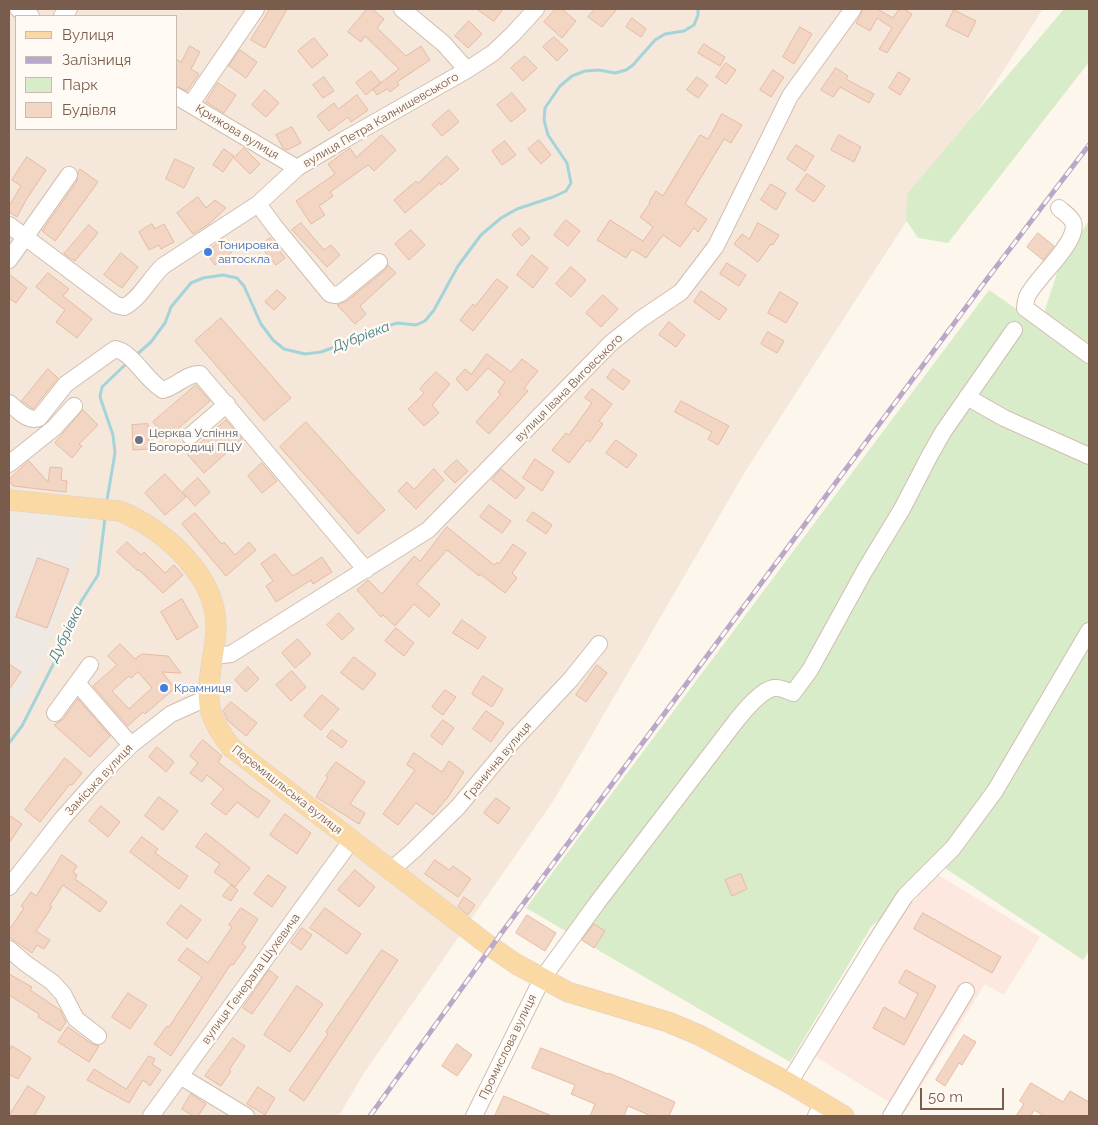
<!DOCTYPE html>
<html>
<head>
<meta charset="utf-8">
<style>
	body { margin:0 }
	#map { position:relative; width:1098px; height:1125px; overflow:hidden; background:#fdf6ec; font-family:Raleway,sans-serif }
	canvas { display:block }
	.frame { position:absolute; inset:0; border:10px solid #7a5c4d; pointer-events:none }
	.legend { position:absolute; left:15px; top:15px; width:162px; height:115px; box-sizing:border-box; background:#fffaf3; border:1px solid #cabbb1; margin:0; padding:6px 9px; list-style:none; font-size:15px; color:#7a5c4d }
	.legend li { display:flex; align-items:center; gap:10px; height:25px }
	.legend b { width:25px; border:1px solid #cabbb1 }
	.scale { position:absolute; left:920px; top:1088px; width:84px; height:22px; box-sizing:border-box; border:2px solid #7a5c4d; border-top:0; padding-left:6px; font-size:15px; line-height:18px; white-space:nowrap; color:#7a5c4d; -webkit-text-stroke:4px #fffaf3; paint-order:stroke }
</style>
</head>
<body>
<div id="map">
<canvas width="1098" height="1125"></canvas>
<div class="frame"></div>
<ul class="legend">
<li><b style="height:6px;background:#fbd9a5"></b>Вулиця</li>
<li><b style="height:6px;background:#b9a8c9"></b>Залізниця</li>
<li><b style="height:14px;background:#d8ecc9"></b>Парк</li>
<li><b style="height:14px;background:#f3d5c3"></b>Будівля</li>
</ul>
<div class="scale">50 m</div>
</div>
<script>
const context = document.querySelector('canvas').getContext('2d');
context.lineJoin = 'round';
function paint(path, color) { context.fillStyle = color; context.fill(path, 'evenodd'); }
function stroke(path, color, width, dash) { context.strokeStyle = color; context.lineWidth = width; context.lineCap = dash ? 'butt' : 'round'; context.setLineDash(dash || []); context.stroke(path); }
function write(font, color, halo, rows, align = 'center') {
  context.font = font + ' Raleway,sans-serif'; context.lineWidth = 4.5; context.setLineDash([]); context.textBaseline = 'middle'; context.strokeStyle = halo; context.fillStyle = color; for (const [text, x, y, turn = 0] of rows) {
    context.save(); context.translate(x, y); context.rotate((+turn || 0) * Math.PI / 180); context.textAlign = isNaN(turn) ? turn : align; if (halo) context.strokeText(text, 0, 0); context.fillText(text, 0, 0); context.restore();
  }
}
paint(new Path2D(`
	M9 9H1043L745 472 554 800 364 1073 339 1116H9ZM16 16H176V129H16Z`), '#f5e8da');
paint(new Path2D(`
	M937 874 1040 937 1004 995 985 984 905 1112 816 1057 908 899 913 902Z`), '#fde8e0');
paint(new Path2D(`
	M9 512 90 519 51 639 25 700 21 697 9 712Z`), '#efe9e4');
paint(new Path2D(`
	M1064 9H1089V62L948 243 918 238 906 220 907 194Z
	M1089 220V343L1065 332 1044 313 1058 270Z
	M989 290 1089 359V951L1083 960 939 864 871 927 790 1062 526 908Z`), '#d8ecc9');
stroke(new Path2D(`
	M135 356 151 342 165 323 171 307 191 283 203 278 223 275 237 278 244 286 261 324 273 340 284 349 305 354 321 352 365 336 383 327 398 323 416 325 425 321 434 310 458 266 481 235 501 218 517 209 553 197 566 191 571 183 567 163 548 135 544 120 545 108 560 86 572 76 585 71 599 70 615 73 626 70 633 65 655 40 665 34 684 31 694 25 698 15V9
	M107 500 115 453 113 435 100 397 102 387 128 362
	M9 743 22 726 63 645 72 620 82 600 98 575 105 518`), '#a5d3da', 3);
const building = new Path2D(`
	M270 9H287L265 48 251 40Z
	M367 9H372L384 19 377 28 406 56 421 46 430 60 397 82 399 85 390 92 387 89 377 95 373 89 399 69 365 36 361 42 348 32Z
	M477 9H503L494 21Z
	M556 9H562L576 21 562 38 544 22Z
	M595 9H617L602 27 588 17Z
	M863 9H877L893 18 899 9H904L912 14 887 53 879 49 892 28 877 18 870 31 856 23 861 14Z
	M954 10 976 21 968 37 946 26Z
	M632 18 646 29 641 37 626 27Z
	M469 21 482 34 468 48 455 36Z
	M800 27 812 34 794 64 783 57Z
	M554 37 568 50 557 61 543 47Z
	M314 38 328 55 312 68 298 51Z
	M704 44 725 57 720 66 698 53Z
	M190 46 200 52 191 69 199 74 187 91 176 86V59L181 62Z
	M240 50 257 62 246 78 229 66Z
	M525 56 537 68 523 81 511 68Z
	M726 63 736 70 726 84 716 77Z
	M836 68 848 76 846 79 874 94 869 103 840 87 833 97 821 90Z
	M773 70 784 77 771 97 760 90Z
	M371 71 381 83 366 95 356 83Z
	M899 72 910 79 900 95 889 88Z
	M324 77 334 91 323 98 313 85Z
	M697 77 708 85 698 98 687 90Z
	M218 83 236 95 224 113 206 102Z
	M265 90 279 103 266 117 252 105Z
	M512 93 526 110 511 122 497 105Z
	M357 95 368 110 351 122 348 117 329 131 317 116 334 103 338 109Z
	M449 110 459 122 442 136 432 125Z
	M722 114 742 125 731 143 724 139 685 204 707 219 698 232 694 228 680 247 663 235 646 258 632 249 626 258 597 240 610 220 643 241 653 227 640 217 650 203 649 202 656 191 663 196 700 135 708 139Z
	M292 127 301 143 287 150 283 148 276 135Z
	M382 135 396 150 374 171 368 165 330 192 333 196 319 206 325 215 311 224 296 201 335 174 328 164 350 148 356 157Z
	M839 135 861 147 854 162 831 150Z
	M539 140 551 155 541 164 528 149Z
	M505 141 516 155 502 165 492 151Z
	M796 145 814 156 805 171 787 159Z
	M244 148 260 164 250 174 234 158Z
	M224 149 234 156 223 172 213 165Z
	M447 156 459 169 441 185 440 183 405 213 394 200 416 181 418 183Z
	M27 157 46 170 26 200 17 217 9 212V206L21 186 12 180Z
	M175 159 194 168 184 188 166 179Z
	M80 169 98 182 55 241 42 231 77 181 78 172Z
	M807 174 825 186 814 202 796 190Z
	M771 184 786 193 776 210 761 200Z
	M198 197 206 208 215 200 226 208 209 224 193 234 177 213Z
	M566 220 580 231 568 246 554 235Z
	M301 223 324 250 331 245 340 255 327 267 292 230Z
	M758 223 779 235 773 245 771 244 758 262 734 244 742 234 749 239Z
	M152 224 155 229 164 224 174 242 161 249 159 245 149 250 139 232Z
	M89 225 98 233 75 261 64 254Z
	M520 228 530 238 522 246 512 235Z
	M411 230 425 245 409 260 395 244Z
	M1038 233 1054 246 1043 260 1027 247Z
	M270 238 285 258 276 265 260 246Z
	M223 239 233 251 215 265 206 253Z
	M121 253 138 267 122 288 104 275Z
	M532 255 548 268 533 288 517 275Z
	M727 263 746 275 739 286 720 274Z
	M388 265 396 273 360 306 366 314 355 324 337 305 347 301 385 270Z
	M571 267 586 280 571 297 556 284Z
	M48 273 69 289 63 296 92 319 77 338 56 322 65 310 36 287Z
	M9 274 27 288 16 303 9 298Z
	M497 279 508 287 473 331 460 320 473 304 475 306Z
	M277 290 286 298 274 310 265 302Z
	M701 291 727 309 719 320 694 302Z
	M780 292 798 303 786 323 768 313Z
	M603 295 618 309 601 327 586 313Z
	M221 318 291 398 264 421 195 341Z
	M669 322 685 335 676 347 659 335Z
	M768 332 784 341 777 353 761 344Z
	M487 354 511 372 522 359 538 371 524 388 528 391 489 434 476 422 501 394 498 392 505 382 488 368 467 391 456 379 465 369 471 374Z
	M48 369 58 378 33 409 22 401Z
	M613 369 630 381 623 390 607 378Z
	M436 372 450 384 432 405 439 413 424 426 408 409 424 393 420 389Z
	M196 385 210 401 167 438 153 422Z
	M592 389 612 404 599 421 603 424 590 442 587 440 569 463 552 450 566 433 569 435 592 403 585 398Z
	M681 401 729 426 718 445 708 439 712 432 675 412Z
	M83 410 98 425 79 444 82 446 72 458 55 443Z
	M226 420 242 439 204 473 188 455Z
	M306 422 385 510 358 534 280 447Z
	M148 424 149 449 133 450 132 425Z
	M616 440 637 455 627 468 606 453Z
	M535 459 554 472 542 491 523 478Z
	M457 460 468 471 455 483 444 472Z
	M29 461 48 482 50 467 62 468 61 480 67 481 66 492 13 486 9 480Z
	M262 463 277 481 262 493 248 476Z
	M434 469 444 480 416 509 398 491 407 482 414 489Z
	M501 469 525 488 516 499 492 480Z
	M165 474 186 497 165 515 145 493Z
	M198 478 210 492 195 506 183 492Z
	M489 505 511 521 502 533 480 517Z
	M533 512 552 525 546 534 527 521Z
	M195 513 222 544 224 542 235 555 249 542 256 550 226 576 182 524Z
	M447 527 494 565 497 562 499 564 513 544 526 553 512 573 517 578 505 593 480 574 479 576 447 550 417 584 440 604 429 617 414 604 395 626 383 615 381 617 357 590 368 580 382 594 414 556 420 561Z
	M127 542 141 555 144 552 165 573 174 565 183 575 163 593 138 569V571L117 552Z
	M275 554 293 576 322 557 332 572 313 584 311 580 276 602 266 586 273 581 261 564Z
	M38 558 69 569 47 628 16 617Z
	M182 599 198 627 177 640 161 612Z
	M339 613 354 629 342 640 327 625Z
	M462 620 486 637 478 649 453 633Z
	M396 628 414 643 404 656 385 641Z
	M298 639 311 654 295 668 282 653Z
	M120 644 135 659 142 654 168 656 181 673 162 672 175 688 145 714 143 712 128 726 93 686 117 665 108 656ZM138 672 152 688 129 709 112 691 129 676 131 678Z
	M354 657 376 674 363 690 341 673Z
	M9 664 21 672 9 690Z
	M597 665 607 673 586 702 576 695Z
	M248 667 259 679 246 692 235 680Z
	M292 671 306 687 291 701 276 685Z
	M483 676 503 689 492 707 472 694Z
	M445 690 456 697 443 715 432 707Z
	M322 695 339 709 321 730 304 716Z
	M78 699 110 736 90 757 54 725 63 719Z
	M231 702 257 723 246 736 227 720 226 717 223 711Z
	M486 711 504 723 491 742 473 729Z
	M443 720 454 728 442 745 431 736Z
	M332 730 347 741 342 748 327 737Z
	M203 740 222 756 218 762 251 788 270 801 258 818 237 802 226 815 211 804 224 789 207 775 202 782 190 773 198 763 190 756Z
	M157 747 174 762 166 772 149 757Z
	M414 753 442 772 449 761 464 772 448 797 433 815 416 803 398 825 383 814 415 770 407 765Z
	M65 758 82 773 72 785 70 784 40 822 25 810Z
	M336 762 365 782 350 804 365 813 359 824 316 797 328 777 326 776Z
	M159 797 178 811 163 830 145 816Z
	M496 798 510 808 498 824 484 813Z
	M101 806 120 822 108 837 89 821Z
	M285 814 311 833 297 854 270 835Z
	M9 815 22 824 9 843Z
	M206 833 250 868 235 887 214 872 220 864 196 847Z
	M142 837 158 849 155 853 188 876 179 889 130 852Z
	M62 855 77 866 73 872 77 875 75 879 107 902 100 912 63 885 50 905 52 907 36 931 50 940 44 949 37 945 32 953 9 937V930L24 908 21 906 31 892 36 896Z
	M435 860 449 870 453 866 471 879 458 897 425 874Z
	M355 870 375 887 359 907 338 890Z
	M741 874 747 889 732 896 725 880Z
	M268 875 286 887 272 907 254 894Z
	M231 885 238 890 231 901 223 896Z
	M464 897 475 905 468 915 458 907Z
	M181 905 201 920 187 939 167 924Z
	M241 908 258 919 242 944 246 947 233 965 231 964 171 1056 154 1044 167 1026 169 1027 202 977 178 960 187 948 208 963 232 927 229 925Z
	M325 908 361 934 347 954 310 928Z
	M923 913 1001 957 992 973 914 929Z
	M527 915 556 933 545 951 516 933Z
	M594 924 605 931 594 948 582 940Z
	M302 928 312 935 301 950 291 943Z
	M382 950 398 960 304 1101 289 1090 328 1034 326 1032Z
	M269 970 278 977 252 1014 243 1008Z
	M906 970 936 986 904 1045 873 1028 884 1007 905 1019 918 994 899 983Z
	M9 974 32 987 30 990 60 1010 66 1022 60 1031 38 1017 39 1014 9 995Z
	M297 986 323 1004 290 1052 264 1035Z
	M128 993 147 1005 130 1029 112 1017Z
	M68 1027 92 1044 99 1046 89 1062 58 1042Z
	M964 1035 976 1042 962 1065 959 1063 945 1086 936 1080Z
	M233 1038 245 1046 229 1070 231 1071 221 1086 205 1076Z
	M457 1044 472 1055 457 1076 442 1066Z
	M12 1046 31 1058 18 1079 9 1074V1051Z
	M541 1048 608 1074 609 1073 675 1102 669 1116H651L628 1106 624 1116H590L595 1104 571 1094 575 1085 532 1068Z
	M149 1056 155 1059 152 1064 161 1070 150 1086 143 1080 129 1103 87 1080 94 1069 126 1089Z
	M1031 1083 1063 1102 1070 1091 1089 1102V1116H1044L1034 1110 1031 1116H1016L1024 1104 1020 1101Z
	M28 1086 45 1097 34 1116H9Z
	M258 1087 275 1098 265 1115 247 1104Z
	M191 1094 206 1104 198 1116H193L182 1109Z
	M504 1096 552 1116H495Z`);
paint(building, '#f3d5c3');
stroke(building, '#e6bba3', 1);
const minor = new Path2D(`
	M18 9 31 16
	M402 9 444 44 467 70
	M62 16 69 9
	M176 96 297 168
	M191 104 256 9
	M258 204 275 227 330 294 336 295 341 293 379 262
	M1059 208C1063 212 1070 216 1073 222 1080 242 1035 278 1027 297 1026 300 1025 305 1025 308L1089 355
	M9 225 116 305 124 307C140 299 150 278 163 266L258 204 297 168 342 141 467 70 493 53 513 34 536 9
	M9 260 69 175
	M967 397 1004 418 1089 456
	M9 403C17 409 28 423 39 418L66 384 115 349C133 352 146 381 163 390 176 387 187 373 200 374L366 570
	M190 436 227 404
	M9 464 54 428 74 406
	M214 656 231 654 428 530 611 343 641 319 681 292 716 246 790 96 853 9
	M77 683 131 745
	M55 713 90 665
	M390 871 414 850 458 807 513 741 571 679 599 644
	M9 887 62 819 101 775 131 745 171 714 209 697
	M9 949 25 963 52 982 63 994 76 1019 98 1036
	M180 1076 246 1116
	M789 1083 876 941 905 896 953 848 995 791 1089 631
	M151 1116 351 841
	M474 1116 542 979 597 903 736 721C744 711 761 690 774 688 781 687 787 691 793 693L810 670 865 570 902 509 930 455 943 432 1014 330
	M816 1116 823 1104
	M891 1116 966 991`);
const major = new Path2D(`
	M9 500 120 511C164 529 218 577 216 629 215 654 204 689 211 712 215 726 223 737 232 748L483 941 516 964 568 992 668 1022 699 1035 789 1083 844 1116`);
stroke(minor, '#d1beb0', 18);
stroke(major, '#dad1cd', 21);
stroke(minor, '#fff', 16);
stroke(major, '#fbd9a5', 20);
const rail = new Path2D(`
	M370 1116 500 935 987 279 1089 145`);
stroke(rail, '#b9a8c9', 5);
stroke(rail, '#fffaf3', 3, [9]);
for (const [x, y, r, color] of [
	[208,252,5,"#3f7fe0"],
	[139,440,5,"#6b7280"],
	[164,688,5,"#3f7fe0"]
]) { const dot = new Path2D(); dot.arc(x, y, r, 0, 2 * Math.PI); context.fillStyle = color; context.fill(dot); stroke(dot, '#fffaf3', 2); }
write('12px', '#7a5c4d', '#fffaf3', [
	["вулиця Петра Калнишевського",381,120,-30],
	["Крижова вулиця",237,132,31],
	["вулиця Івана Виговського",569,388,-45],
	["Гранична вулиця",498,761,-50],
	["Заміська вулиця",99,780,-47],
	["Перемишльська вулиця",287,790,38],
	["вулиця Генерала Шухевича",251,979,-54],
	["Промислова вулиця",508,1047,-64]
]);
write('12px', '#366cbe', '#fffaf3', [
	["Тонировка",218,245],
	["автоскла",218,259],
	["Крамниця",174,688]
], 'left');
write('12px', '#5b616d', '#fffaf3', [
	["Церква Успіння",149,433],
	["Богородиці ПЦУ",149,447]
], 'left');
write('italic 14px', '#437c86', '#fffaf3', [
	["Дубрівка",361,337,-21],
	["Дубрівка",66,634,-64]
]);
</script>
</body>
</html>
